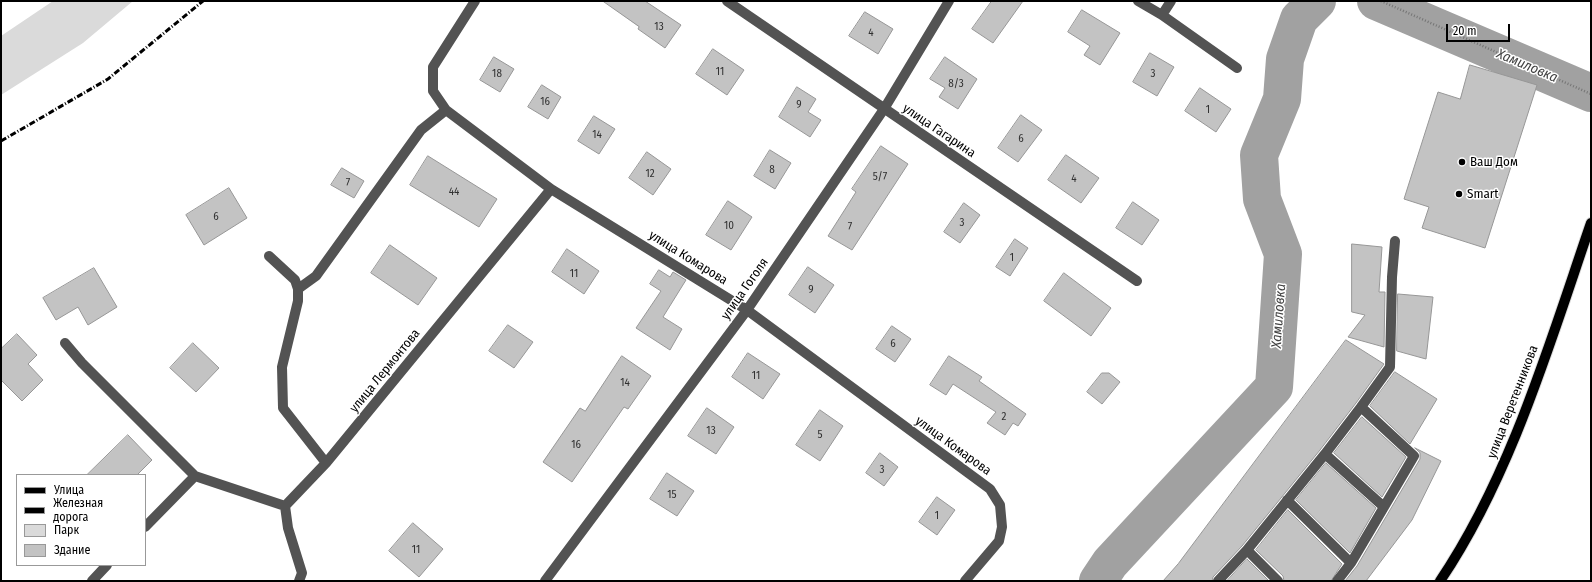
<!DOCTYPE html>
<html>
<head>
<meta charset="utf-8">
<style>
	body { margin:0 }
	#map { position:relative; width:1592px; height:582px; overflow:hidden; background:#fff; font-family:"Fira Sans Condensed",sans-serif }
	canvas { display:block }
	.frame { position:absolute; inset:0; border:2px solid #000; pointer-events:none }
	.legend { position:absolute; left:16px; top:474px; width:130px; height:92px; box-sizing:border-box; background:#fff; border:1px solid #999; margin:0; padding:5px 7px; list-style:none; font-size:12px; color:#000 }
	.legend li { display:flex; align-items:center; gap:8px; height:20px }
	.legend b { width:20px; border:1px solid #999 }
	.scale { position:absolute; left:1446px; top:24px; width:64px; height:18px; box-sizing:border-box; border:2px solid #000; border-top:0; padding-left:5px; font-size:12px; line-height:14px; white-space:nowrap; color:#000; -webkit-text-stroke:3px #fff; paint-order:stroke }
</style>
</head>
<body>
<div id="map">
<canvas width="1592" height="582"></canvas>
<div class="frame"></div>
<ul class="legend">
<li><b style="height:5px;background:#000"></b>Улица</li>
<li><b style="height:5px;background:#000"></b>Железная дорога</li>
<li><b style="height:11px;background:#dadada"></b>Парк</li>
<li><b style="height:11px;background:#c3c3c3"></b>Здание</li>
</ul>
<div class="scale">20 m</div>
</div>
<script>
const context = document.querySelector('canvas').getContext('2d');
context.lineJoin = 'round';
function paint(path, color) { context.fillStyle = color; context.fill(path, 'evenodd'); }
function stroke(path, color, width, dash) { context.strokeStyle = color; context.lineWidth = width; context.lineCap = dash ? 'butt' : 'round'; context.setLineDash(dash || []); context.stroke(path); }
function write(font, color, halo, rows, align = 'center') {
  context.font = font + ' "Fira Sans Condensed",sans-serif'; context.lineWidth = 3; context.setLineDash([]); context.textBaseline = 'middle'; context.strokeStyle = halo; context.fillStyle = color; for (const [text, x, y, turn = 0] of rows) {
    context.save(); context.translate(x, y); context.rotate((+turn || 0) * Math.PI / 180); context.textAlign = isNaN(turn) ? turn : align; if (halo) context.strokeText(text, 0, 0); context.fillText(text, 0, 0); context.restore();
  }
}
paint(new Path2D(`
	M53 1H133L83 43 1 95V36Z`), '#dadada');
stroke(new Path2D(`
	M1376 1 1591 93
	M1098 581 1110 563 1274 387 1283 254 1262 199 1259 155 1282 99 1285 59 1299 19 1317 1`), '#a1a1a1', 38);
const building = new Path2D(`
	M603 1H645L681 25 665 48 638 29 639 27Z
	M992 1H1023L993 43 972 29Z
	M1082 10 1120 33 1100 65 1084 55 1090 46 1068 32Z
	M865 12 893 29 878 54 849 36Z
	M713 49 744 70 727 95 696 74Z
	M1150 53 1174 67 1157 96 1133 82Z
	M494 57 514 69 500 92 480 80Z
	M945 57 977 79 958 109 939 97 945 88 930 79Z
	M1470 65 1537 85 1485 248 1422 228 1429 207 1404 199 1438 92 1460 99Z
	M542 85 561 97 548 119 528 107Z
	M797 87 816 99 808 112 821 120 810 137 779 117Z
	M1200 88 1231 109 1216 132 1185 111Z
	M1021 115 1042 130 1018 162 998 148Z
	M594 116 615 129 599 154 578 141Z
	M881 146 908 164 852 250 828 236 856 192 852 189Z
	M770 150 791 163 775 189 754 176Z
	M647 152 671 169 653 195 629 178Z
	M1066 155 1099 178 1081 203 1048 180Z
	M428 156 497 199 479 227 410 185Z
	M342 168 364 181 354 198 331 185Z
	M229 188 247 218 204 245 186 215Z
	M728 201 752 217 731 250 706 235Z
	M1133 202 1159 220 1142 245 1116 228Z
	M964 203 980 215 960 243 944 232Z
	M1015 239 1028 248 1010 276 996 267Z
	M1352 244 1382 247 1379 292H1385L1384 347 1348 337 1365 315 1352 312Z
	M390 245 437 278 418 305 371 273Z
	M567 249 599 271 584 294 552 272Z
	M808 267 834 285 815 313 789 295Z
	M94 268 117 307 88 325 78 307 56 320 43 298Z
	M659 270 670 277 673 272 686 280 663 317 682 329 670 350 636 328 661 291 650 284Z
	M1064 273 1111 308 1091 336 1044 301Z
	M1398 294 1433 297 1426 359 1397 351Z
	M508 325 533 342 514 368 489 351Z
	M892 326 911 339 895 362 876 349Z
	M17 334 37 355 28 364 43 380 22 401 1 380V349Z
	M1346 340 1384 364 1356 403 1320 450 1242 546 1213 577 1212 581H1163L1178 564Z
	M193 343 219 368 196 392 170 368Z
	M748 353 780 374 763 399 732 377Z
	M622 356 651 376 628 409 624 407 572 482 543 462 580 408 585 411Z
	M949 356 982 377 979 381 1026 414 1018 426 1013 423 1005 435 987 423 996 412 953 384 946 395 930 385Z
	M1395 372 1437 399 1410 444 1370 406Z
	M1102 373H1109L1120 382 1102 404 1087 392Z
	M707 408 734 427 716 454 688 436Z
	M820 410 843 426 820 461 796 445Z
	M1362 417 1406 457 1382 497 1334 453Z
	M128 435 152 460 137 475H87Z
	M1415 448 1441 461 1412 520 1366 581H1345L1357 566 1420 459V453Z
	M880 453 898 467 884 486 866 473Z
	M1326 463 1376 508 1350 553 1296 500Z
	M667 473 694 491 677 516 650 499Z
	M937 497 955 510 937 535 919 522Z
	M1288 510 1342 564 1331 581H1284L1283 576 1256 550Z
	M413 523 443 549 419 577 389 551Z
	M1247 559 1269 581H1227Z`);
paint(building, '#c3c3c3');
stroke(building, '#979797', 1);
const major = new Path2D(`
	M1440 581C1511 476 1550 342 1591 223`);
stroke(major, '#dbdbdb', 12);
stroke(new Path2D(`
	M1381 1 1591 94`), '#757575', 2.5, [1, 2]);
stroke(new Path2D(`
	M475 1 433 67V91L446 110 551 189 747 310 990 489 1000 505 1002 527 999 541 965 581
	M727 1 1137 281
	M1138 1 1162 15 1237 68
	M1162 15 1171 1
	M269 256 295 280 298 289V301L282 367 283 408 326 463
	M298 289 316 276 421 130 446 110
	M65 343 82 363 195 476 285 506
	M1325 454 1384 507
	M1287 500 1351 563
	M145 527 195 476
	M1247 550 1278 581
	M92 581 107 565
	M299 581 302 573 288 528 285 506 326 463 551 189
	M545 581 747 310 884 109 949 1
	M1218 581 1247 550 1325 454 1361 407 1390 367 1392 277 1395 241
	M1337 581 1351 563 1414 456 1361 407`), '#535353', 10);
stroke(major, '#000', 10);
stroke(new Path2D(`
	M1 141 108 79 203 1`), '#000', 3, [6, 2, 1, 2]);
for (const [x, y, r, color] of [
	[1462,162,4,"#000"],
	[1459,194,4,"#000"]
]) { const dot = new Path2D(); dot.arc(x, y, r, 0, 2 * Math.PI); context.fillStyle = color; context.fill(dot); stroke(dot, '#fff', 1.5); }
write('11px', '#313131', null, [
	["13",659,27],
	["4",871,33],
	["11",720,72],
	["18",497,74],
	["3",1153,74],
	["8/3",956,84],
	["16",545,102],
	["9",799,105],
	["1",1208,110],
	["14",597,135],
	["6",1021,139],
	["8",772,170],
	["12",650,174],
	["5/7",880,177],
	["4",1074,179],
	["7",348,183],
	["44",454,192],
	["6",216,217],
	["3",962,223],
	["10",729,226],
	["7",850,227],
	["1",1012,258],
	["11",574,274],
	["9",811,290],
	["6",893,344],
	["11",756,376],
	["14",625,383],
	["2",1004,417],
	["13",711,431],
	["5",820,435],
	["16",576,445],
	["3",882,470],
	["15",672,495],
	["1",937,516],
	["11",416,550]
]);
write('13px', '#000', '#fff', [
	["улица Гагарина",939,131,34],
	["улица Комарова",688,258,32],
	["улица Гоголя",745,289,-55],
	["улица Лермонтова",385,371,-51],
	["улица Веретенникова",1513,402,-69],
	["улица Комарова",953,446,36]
]);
write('13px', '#000', '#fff', [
	["Ваш Дом",1470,162],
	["Smart",1467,194]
], 'left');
write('italic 14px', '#424242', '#fff', [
	["Хамиловка",1527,66,23],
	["Хамиловка",1279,316,-86]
]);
</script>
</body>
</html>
